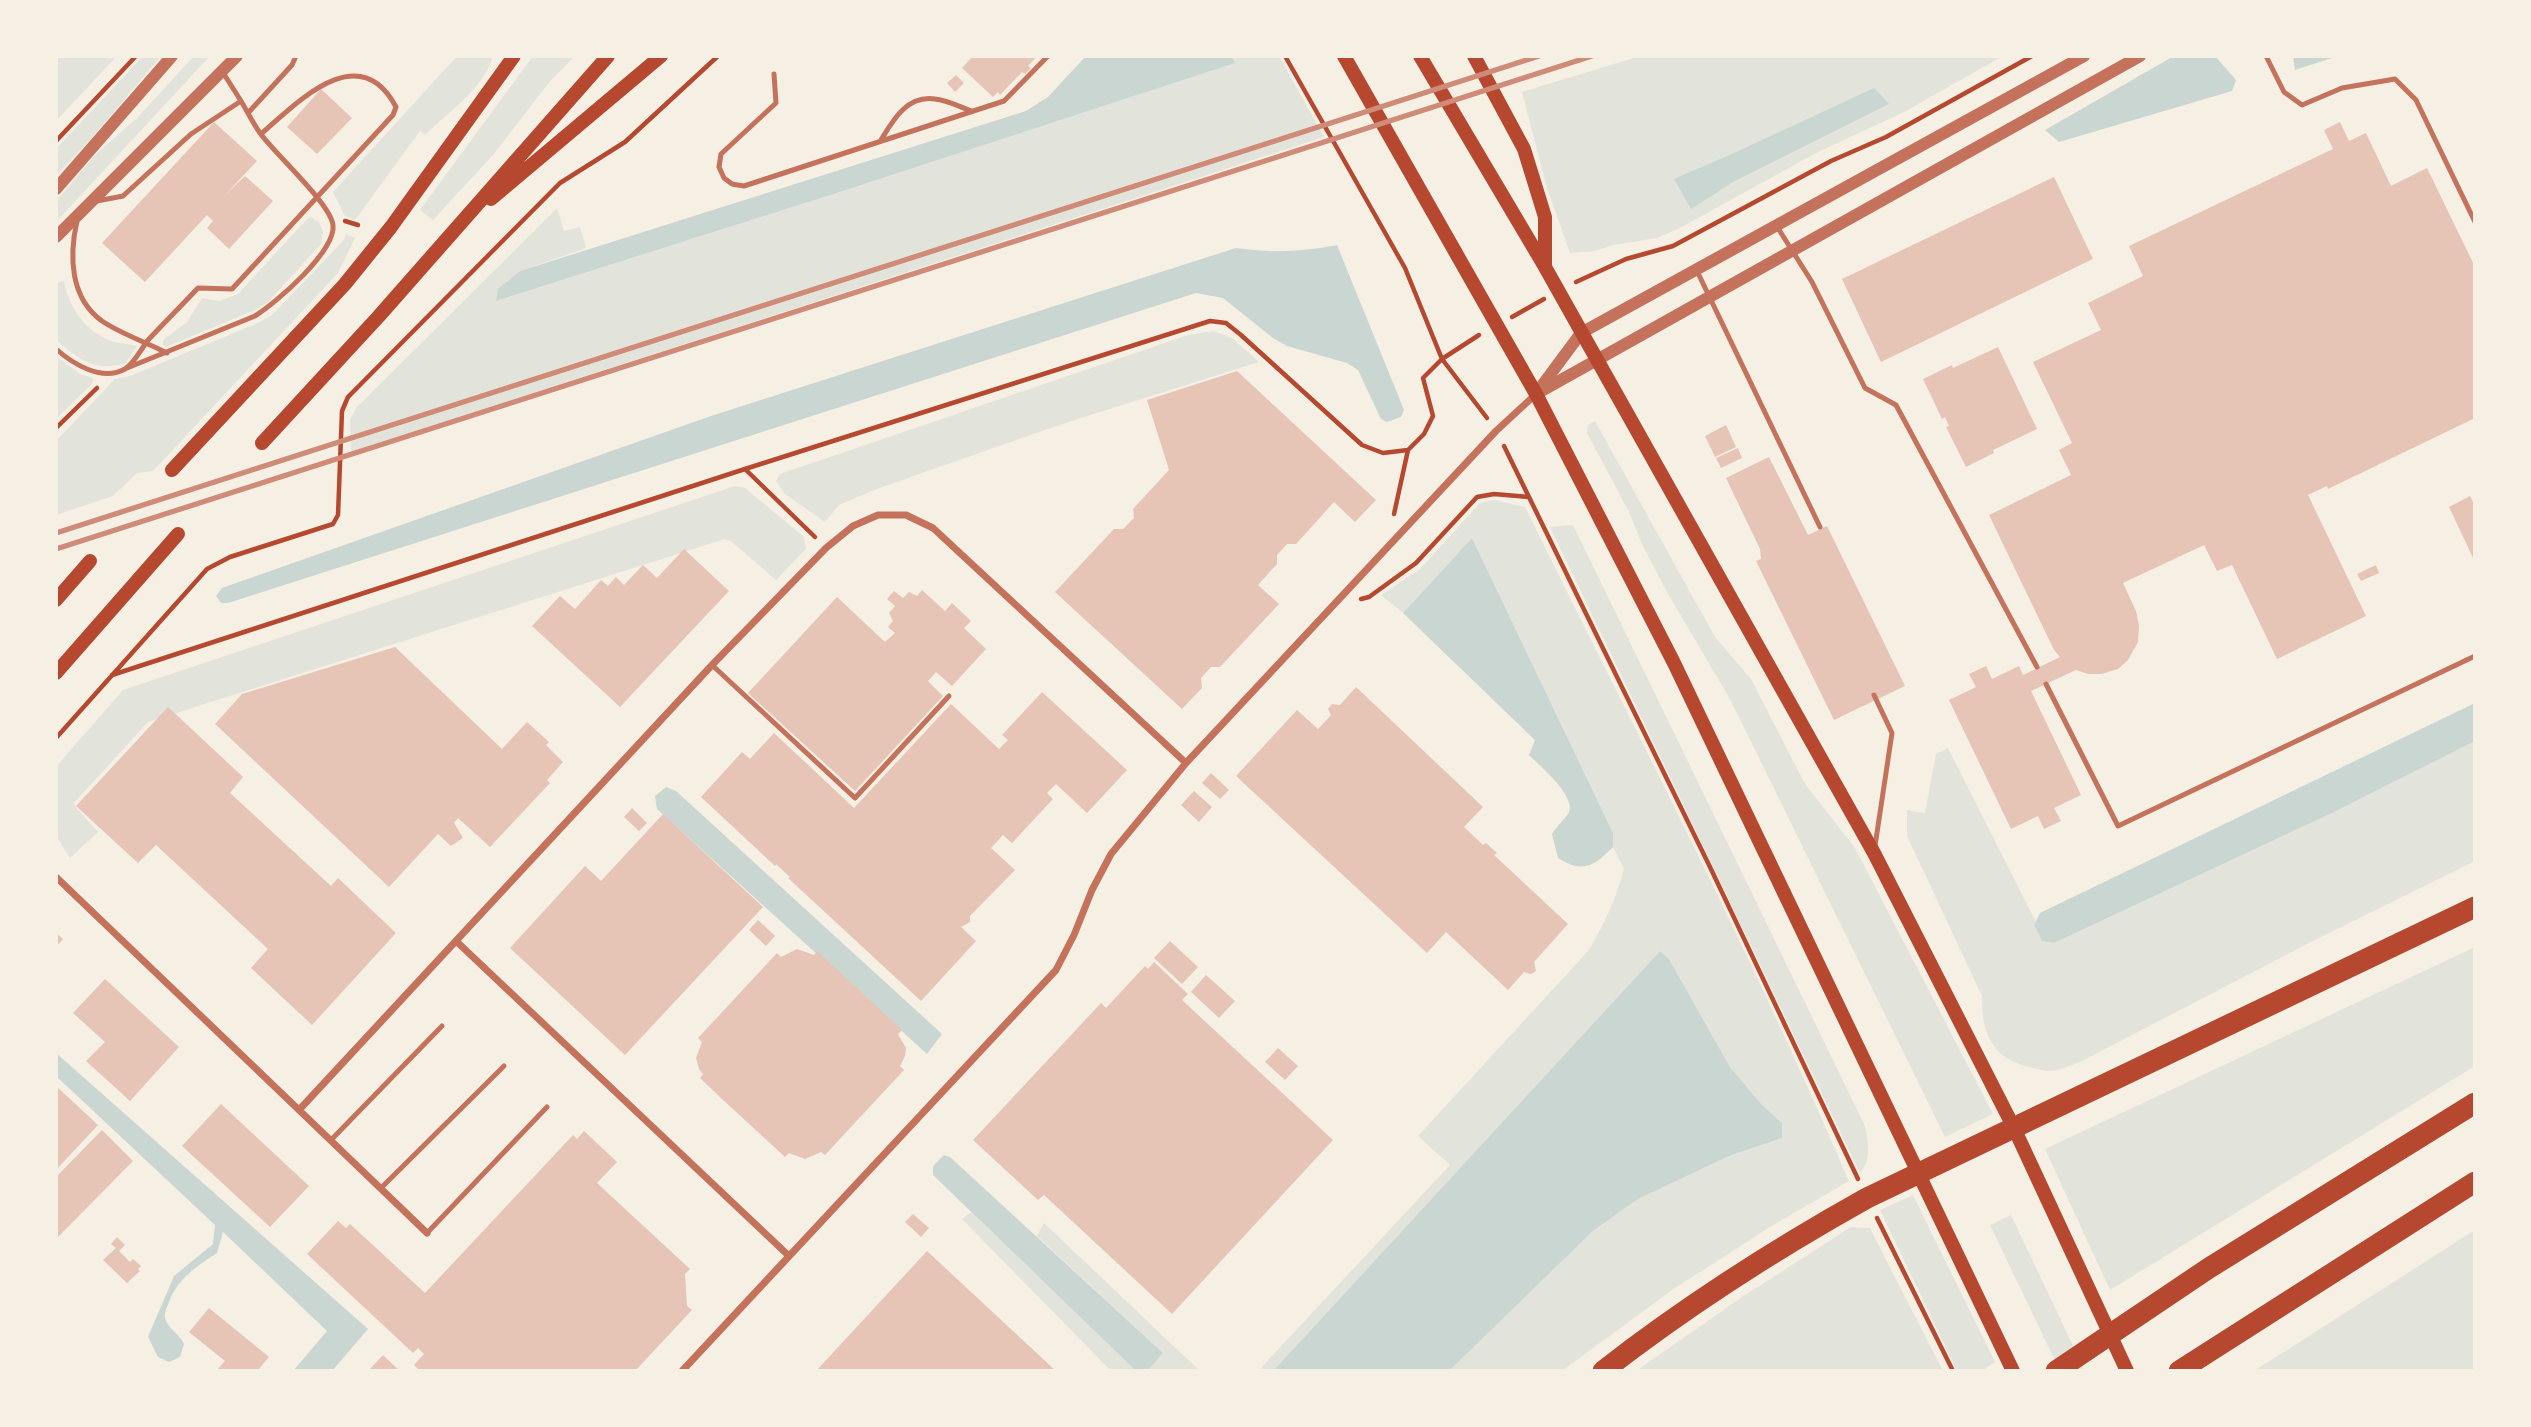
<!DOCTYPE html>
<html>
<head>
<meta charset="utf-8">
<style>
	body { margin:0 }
	#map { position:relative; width:2531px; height:1427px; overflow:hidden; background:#f6efe4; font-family:"PT Sans Narrow",sans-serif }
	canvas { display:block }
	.frame { position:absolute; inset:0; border:58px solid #f6efe4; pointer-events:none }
</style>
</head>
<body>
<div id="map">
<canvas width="2531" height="1427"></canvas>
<div class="frame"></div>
</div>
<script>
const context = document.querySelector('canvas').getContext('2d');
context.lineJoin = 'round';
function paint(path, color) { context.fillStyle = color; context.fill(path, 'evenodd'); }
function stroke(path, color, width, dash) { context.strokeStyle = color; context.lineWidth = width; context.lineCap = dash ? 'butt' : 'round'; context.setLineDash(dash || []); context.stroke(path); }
paint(new Path2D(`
	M56 56H117L56 121Z
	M143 56H161L95 134 56 176V149Z
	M194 56H210L56 222V201L97 153 136 119Z
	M457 56H493C483 90 449 111 425 135L420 131 355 220 345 216 333 192Z
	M533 56H575L551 80 493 155 433 220 420 210Z
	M1231 56H1279L1324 137 351 452 350 420 357 407 557 208 564 231 580 227 586 248 520 271 496 301 843 191 1234 63Z
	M1640 56H2003L1904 112 1816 153 1680 228 1657 238 1614 245 1595 251 1570 253 1547 188 1522 92Z
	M311 217 319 222 323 232 321 244 268 302 255 310 166 347 163 345V340L187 322 202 298 219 301 238 294 307 219Z
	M346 234 355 238 338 273 153 471 137 473 113 496 56 515V441L115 379 130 376 258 323 272 315 343 241Z
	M64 281C69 309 87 334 115 342 123 344 130 344 137 346L126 363C96 372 79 360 56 340V283Z
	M1214 331 1232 338 1259 362 1059 425 874 490 839 505 825 522 785 494 776 481 780 474 1188 335Z
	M56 356 80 374 93 378 92 384 56 419Z
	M1595 421 1715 637 1751 679 1805 784 1855 848 1993 1114 1945 1137 1731 701 1667 592 1643 546 1629 512 1587 433 1588 425Z
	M735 486 745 488 804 537 806 549 776 580 732 542 725 539 148 722 73 804 98 832 70 858 56 836V770L59 763 123 690Z
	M1495 500 1525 507C1635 730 1751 952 1849 1181L1775 1224 1672 1290 1562 1371H1449L1593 1231 1638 1199 1729 1156 1782 1138V1123L1762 1105 1730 1067 1669 959 1660 951 1273 1371H1258L1450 1165 1418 1136 1588 951C1604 925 1616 899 1624 869L1613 847V833L1472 538 1403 613 1381 595 1420 569 1480 503Z
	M1573 525 1865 1126C1868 1143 1872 1159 1860 1173L1550 527Z
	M2475 741V861L2311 942 2080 1062C2071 1065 2059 1071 2049 1071 2044 1071 2038 1069 2033 1068 1993 1060 1981 1034 1982 996L1907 836V810L1925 813 1936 754 1948 748 2036 922 2034 925 2042 941 2054 943 2332 813Z
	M2475 947V1066L2110 1290 2045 1149Z
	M1913 1195 1995 1362 1982 1371H1957L1880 1210Z
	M971 1212 1136 1371H1111L962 1219Z
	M2011 1215 2085 1371H2060L1990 1225Z
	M1044 1223 1200 1371H1147L1163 1353 1037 1236Z
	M1851 1227 1870 1228 1943 1371H1636L1742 1297Z
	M2475 1230V1371H2254Z`), '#e2e4dc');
paint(new Path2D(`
	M1086 56H1231L1235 63 843 191 496 301 498 289 520 271 1026 111 1048 97Z
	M2174 56H2215L2236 80 2232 91 2059 142 2045 130Z
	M2293 56H2338L2295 70Z
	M1874 88 1889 104 1733 182 1691 209 1674 179 1734 153Z
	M1337 245 1404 410 1401 417 1387 422 1381 419 1358 370 1347 363 1287 346 1273 338 1223 298 1196 293 228 603H221L216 596 222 588 711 416 1236 248C1271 253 1302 252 1337 245Z
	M1472 538 1613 833V847C1594 866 1583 874 1558 858L1552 834C1556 827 1566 818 1569 812 1576 796 1540 766 1529 755L1535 740 1403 613Z
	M2475 703V741L2332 813 2054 943 2042 941 2034 925 2040 913Z
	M666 787 676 791 942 1034 927 1054 657 809 655 796Z
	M1660 951 1669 959 1730 1067 1762 1105 1782 1123V1138L1729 1156 1638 1199 1593 1231 1449 1371H1273Z
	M56 1053 368 1329 332 1371H293L327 1331 223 1232 217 1253C197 1266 178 1278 169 1302 167 1307 164 1313 165 1318 167 1328 180 1334 184 1344L180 1357 169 1362 158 1357 148 1337 174 1276 213 1244 215 1225 56 1076Z
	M944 1155 950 1157 1163 1353 1147 1371H1136L933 1175V1166Z`), '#c9d6d2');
paint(new Path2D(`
	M973 56 979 57 1037 56 1028 66 1031 68 1025 74 1022 72 1000 95 998 92 993 97 962 68Z
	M956 75 964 83 955 92 947 83Z
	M321 89 352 118 317 154 287 127Z
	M214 122 257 161 225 195 245 176 273 201 229 249 207 228 213 221 207 215 145 282 102 243Z
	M2340 122 2349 141 2366 133 2391 186 2427 168 2475 267V418L2328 489 2327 486 2308 495 2366 616 2277 659 2232 565 2217 571 2204 545 2123 583 2136 611 2139 626 2138 642 2128 660 2118 669 2101 674H2088L2076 670 2031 691 2081 795 2054 808 2061 821 2044 829 2038 816 2011 829 1949 700 1976 687 1969 674 1986 666 1992 679 2019 666 2023 675 2060 657 2054 650 1989 515 2071 475 2059 450 2072 443 2033 362 2101 330 2088 303 2143 276 2129 246 2333 149 2324 130Z
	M2054 177 2093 259 1881 362 1842 279Z
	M1998 347 2037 429 1993 450 1994 453 1966 467 1946 427 1949 426 1945 417 1942 419 1923 379 1952 365 1953 368Z
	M1237 371 1376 500 1355 522 1334 502 1296 544H1287L1277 555V564L1258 585 1279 604 1220 667H1211L1201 678 1202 688 1182 709 1055 592 1114 529H1123L1134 518 1133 509 1169 470 1147 400Z
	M1726 425 1736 447 1715 457 1705 436Z
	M1738 448 1742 458 1721 468 1716 458Z
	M1769 457 1808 535 1827 526 1905 686 1834 720 1756 561 1761 559 1760 549 1726 478Z
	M2470 496 2475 506V562L2449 507Z
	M684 549 729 591 620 707 532 626 560 596 575 609 601 580 608 586 616 577 624 585 643 565 657 578Z
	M2376 565 2379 573 2361 581 2357 574Z
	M922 590 945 611 952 603 971 621 964 628 986 649 952 686 936 672 928 681 943 696 855 791 748 693 837 597 885 642 895 633 888 627 893 621 889 613 895 606 887 599 894 591 903 598 909 592 917 596Z
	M395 647 502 749 527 722 549 742 546 745 563 762 547 780 550 783 490 847 458 818 454 823 463 838 451 846 438 834 389 887 215 724 242 694Z
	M1356 687 1483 807 1464 827 1483 845 1486 843 1497 853 1494 855 1568 924 1534 962 1536 971 1531 974 1524 972 1508 990 1446 932 1427 953 1236 776 1297 710 1318 729 1331 715 1328 709 1332 704 1340 705Z
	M1042 692 1127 770 1087 813 1056 784 1047 793 1053 799 1012 843 1003 835 991 848 1015 870 970 916V922L961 927 976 941 921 1001 788 878 790 877 776 864 775 866 701 797 742 752 750 759 774 733 854 808 951 704 999 749 1008 740 1002 735Z
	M168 707 243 777 230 793 331 886 338 878 396 933 312 1025 251 968 268 949 156 845 138 863 76 806Z
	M1211 773 1229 790 1220 799 1202 783Z
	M1194 791 1212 807 1199 822 1181 805Z
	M632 808 647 823 639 831 624 817Z
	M663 814 763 907 625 1055 510 948 585 866 601 881Z
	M758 920 775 936 766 946 749 930Z
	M56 933 63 939 56 947Z
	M1170 941 1198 967 1182 984 1154 958Z
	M797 949 814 955 817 951 902 1030 898 1034 906 1048 905 1056 900 1066 904 1070 825 1155 821 1152 805 1159 789 1153 785 1157 722 1099 700 1078 703 1074 699 1069 696 1058 702 1042 698 1038 777 953 781 957Z
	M1154 962 1188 994 1182 1000 1333 1140 1172 1314 1044 1195 1038 1200 973 1140 1101 1003 1106 1008 1145 966 1148 969Z
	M1206 975 1235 1001 1219 1018 1191 992Z
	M105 979 179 1047 130 1101 86 1061 105 1042 73 1013Z
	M1278 1048 1298 1066 1285 1080 1265 1062Z
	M56 1086 98 1125 56 1170Z
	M221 1104 309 1186 270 1227 182 1146Z
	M102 1130 133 1161 58 1237 56 1234V1177Z
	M584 1131 617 1162 597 1183 690 1269 685 1274 687 1306 692 1310 635 1371 627 1369 625 1371H420L414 1365 424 1354 418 1348 413 1353 307 1254 338 1221 346 1228 350 1224 425 1293 573 1135 577 1139Z
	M913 1214 929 1228 921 1237 905 1222Z
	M117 1237 125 1245 119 1251 130 1262 133 1259 141 1266 138 1269 140 1271 127 1283 103 1260 116 1248 111 1244Z
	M927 1251 1056 1371H816Z
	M209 1308 269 1357 257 1371H216L225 1361 189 1332Z
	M383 1355 400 1371H368Z`), '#e6c5b7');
stroke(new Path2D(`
	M1285 56 1405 268 1442 359 1487 418
	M56 141 136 56
	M345 221 358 225
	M1576 282 1626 259 1673 246 1831 161 1886 137 2032 56
	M1512 317 1544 299
	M56 428 97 388
	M1504 446 1710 867 1858 1179
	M745 469 815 537
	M1394 514 1408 450
	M1361 599 1369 597 1416 563 1477 497 1494 494 1529 497
	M112 675 745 469 1210 321 1226 323 1241 335 1362 445 1383 453 1408 450 1424 434 1433 416 1423 378 1442 359 1479 335
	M56 738 207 569 230 557 333 524 338 515 342 411 348 397 560 183 625 142 718 56
	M1877 1218 1953 1371`), '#b5482f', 4.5);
stroke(new Path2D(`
	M2266 56 2284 92 2302 105 2342 88 2395 79 2416 100 2475 222
	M774 74 776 103 721 154 719 167 724 178 732 184 744 186 1004 101 1048 56
	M248 113 292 65 296 56
	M881 140C893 120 907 95 935 99 947 100 960 107 972 111
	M97 201 123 196 191 134 241 101 222 71
	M77 221C69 256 70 298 102 321 121 334 146 342 167 353
	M1776 225 1812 282 1865 388 1896 405 2037 667
	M1697 271 1820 527
	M56 349C73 364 102 382 125 369 135 363 142 347 149 339 165 322 182 305 198 288L232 289 393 115 396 107C359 37 297 103 261 134
	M127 368 255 316C276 303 336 251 333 225 330 203 275 154 260 133 253 123 247 111 241 101
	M712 665 855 798 949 696
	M2046 684 2118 826 2475 656
	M1874 695 1892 733 1875 846
	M331 1140 442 1026
	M381 1188 504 1066
	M427 1233 547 1107`), '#c5725c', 5);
stroke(new Path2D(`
	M56 877 299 1110 712 665 826 548 853 526 878 515H906L933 528 1186 763
	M456 941 789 1256
	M299 1110 427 1233
	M682 1371 1056 970 1074 935 1092 890 1111 854 1186 763 1496 431 1536 394`), '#c5725c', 7);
stroke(new Path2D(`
	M56 189 172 56
	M56 237 237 56
	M1538 391 1581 333 2084 56
	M1536 394 2140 56`), '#c5725c', 12);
stroke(new Path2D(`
	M1344 56 1536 394 1674 663 2013 1371
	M1420 56 1545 267 1874 853 2014 1128 2127 1371
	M1474 56 1524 149 1545 217V266
	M491 199 661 56
	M262 443 379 316 608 56
	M172 470 345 284 391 227 514 56
	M56 600 90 561
	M56 673 178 534`), '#b5482f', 14);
stroke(new Path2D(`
	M1603 1371C1689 1304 1772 1251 1867 1198L2475 907
	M2056 1371 2209 1268 2475 1103
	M2179 1371 2475 1182`), '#b5482f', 21);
stroke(new Path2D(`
	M56 533 1539 56
	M56 549 1592 56`), '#cf8b77', 5);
</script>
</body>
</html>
